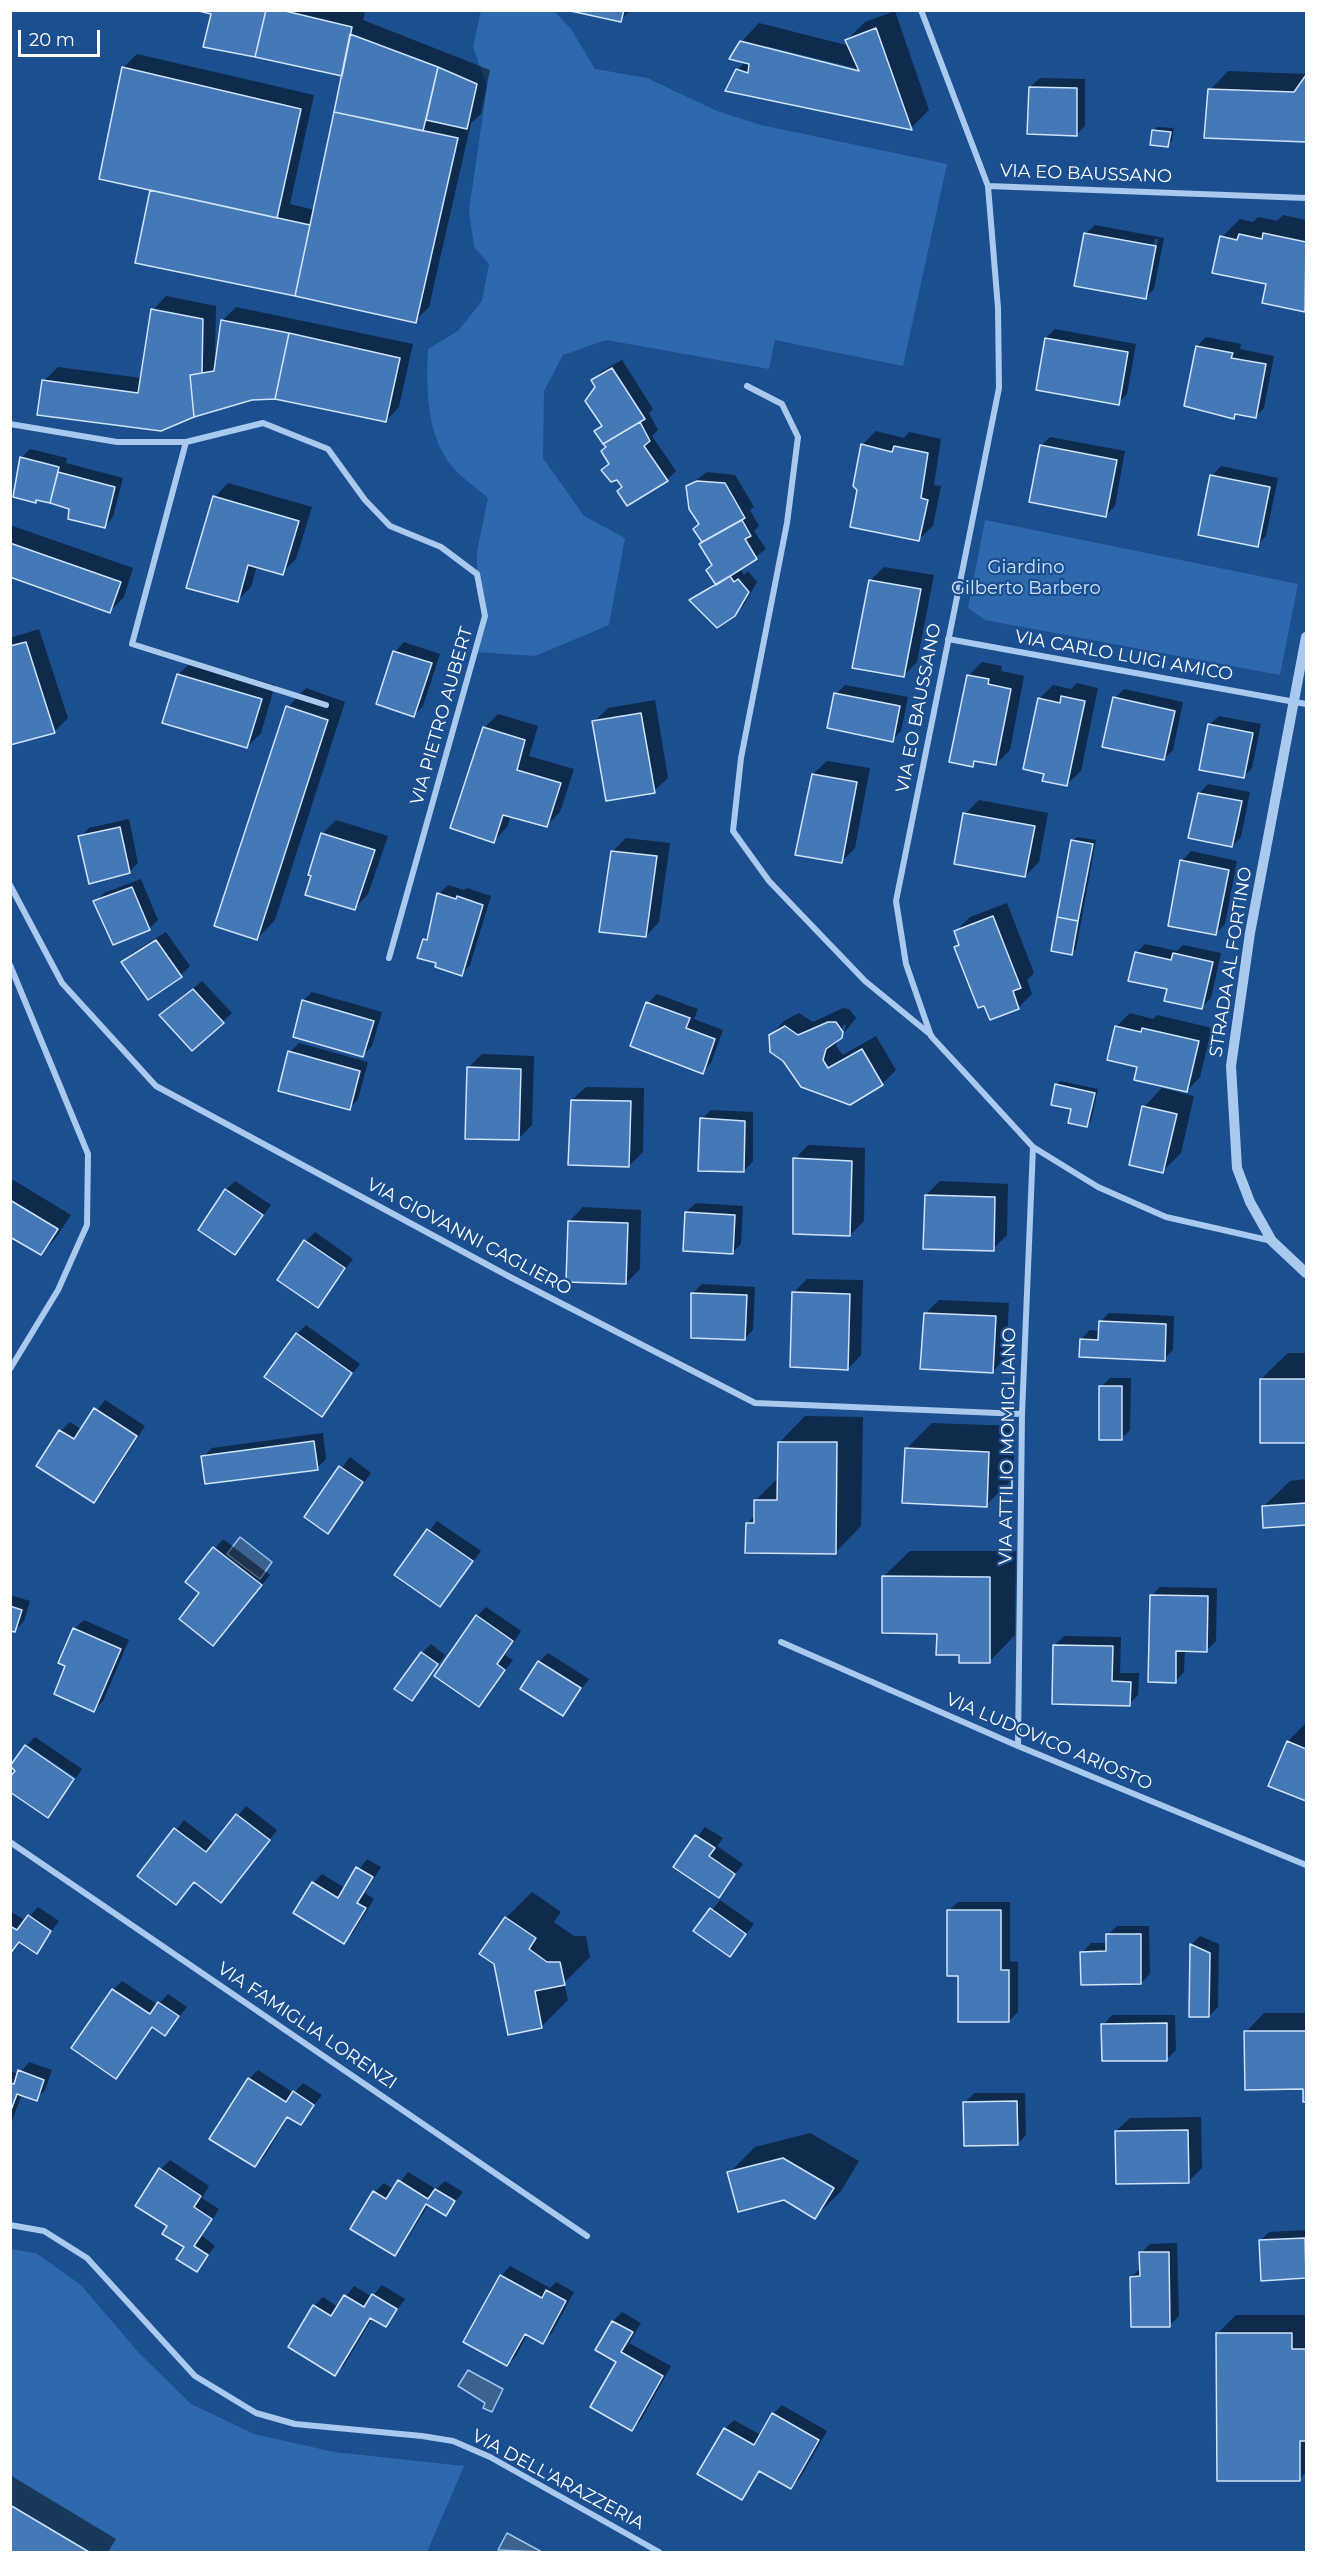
<!DOCTYPE html>
<html>
<head>
<meta charset="utf-8">
<style>
	body { margin:0 }
	#map { position:relative; width:1317px; height:2563px; overflow:hidden; background:#1b4f8f; font-family:Montserrat,sans-serif }
	canvas { display:block }
	.frame { position:absolute; inset:0; border:12px solid #fff; pointer-events:none }
	.scale { position:absolute; left:18px; top:30px; width:82px; height:27px; box-sizing:border-box; border:3px solid #fff; border-top:0; padding-left:8px; font-size:18px; line-height:21px; white-space:nowrap; color:#fff; -webkit-text-stroke:4px #1b4f8f; paint-order:stroke }
</style>
</head>
<body>
<div id="map">
<canvas width="1317" height="2563"></canvas>
<div class="frame"></div>
<div class="scale">20 m</div>
</div>
<script>
const context = document.querySelector('canvas').getContext('2d');
context.lineJoin = 'round';
function paint(path, color) { context.fillStyle = color; context.fill(path, 'evenodd'); }
function stroke(path, color, width, dash) { context.strokeStyle = color; context.lineWidth = width; context.lineCap = dash ? 'butt' : 'round'; context.setLineDash(dash || []); context.stroke(path); }
function write(font, color, halo, rows, align = 'center') {
  context.font = font + ' Montserrat,sans-serif'; context.lineWidth = 4.5; context.setLineDash([]); context.textBaseline = 'middle'; context.strokeStyle = halo; context.fillStyle = color; for (const [text, x, y, turn = 0] of rows) {
    context.save(); context.translate(x, y); context.rotate((+turn || 0) * Math.PI / 180); context.textAlign = isNaN(turn) ? turn : align; if (halo) context.strokeText(text, 0, 0); context.fillText(text, 0, 0); context.restore();
  }
}
paint(new Path2D(`
	M481 11H554L571 29 595 69 647 78 717 111 761 125 947 164 903 366 775 340 769 369 606 340 563 355 544 391 543 458 584 516 625 538 609 625 535 656 475 652 485 616 477 574V551L488 498C479 490 468 482 459 474 426 442 426 392 428 349L458 331 482 301 489 264 474 247 469 210 487 87 473 47Z
	M985 520 1298 584 1280 675 985 620 968 608Z
	M10 2249 36 2253 81 2285 138 2352 191 2404 254 2434 334 2452 464 2466 427 2552H11Z`), '#2e69ad');
const water = new Path2D(`
	M240 1537 272 1562 260 1579 227 1554Z
	M468 2370 503 2389 492 2412 483 2408 485 2403 458 2386Z
	M507 2533 542 2552 498 2550Z`);
paint(water, '#3c6290');
stroke(water, '#9cc4f0', 1.5);
paint(new Path2D(`
	M202 10H354L365 13 363 20 490 70 481 114 471 123 429 307 415 321 137 261 151 189 123 68 137 54 314 95 290 204 315 210 343 75 212 13Z
	M573 10H630L620 21Z
	M895 11 929 110 911 128 737 70 746 61 741 42 759 23 850 46 847 40 865 22ZM766 46 867 71 866 74 766 49Z
	M1228 71 1306 74V140L1206 137 1210 90Z
	M1040 78 1085 79V126L1076 135 1030 87Z
	M1157 127 1174 128 1172 141 1168 145 1153 131Z
	M1283 215 1306 220 1305 310 1267 283 1222 237 1240 219 1253 222 1258 217 1277 221Z
	M1095 225 1164 238 1154 289 1145 298 1085 234ZM1155 239H1158L1149 289H1146Z
	M166 296 216 306 215 357H217L222 321 236 307 413 344 399 407 386 421 275 398 252 399 193 415 44 381 58 367 142 378 153 310Z
	M1055 329 1136 344 1127 394 1118 403 1046 338Z
	M1206 337 1241 344 1240 349 1274 356 1264 408 1255 417 1238 413 1234 417 1197 346Z
	M622 360 653 409 649 413 658 430 652 436 676 471 667 480 628 504 623 487 617 478 603 470 610 463 608 447 596 431 603 425 593 380 602 371Z
	M876 431 904 438 909 432 941 439 934 485 941 486 933 526 919 539 859 490 862 445Z
	M1050 437 1125 451 1115 506 1106 516 1041 446Z
	M30 449 67 458 66 463 123 478 113 517 104 527 71 508 38 499 35 501 21 458Z
	M1221 466 1278 478 1266 536 1257 545 1212 476Z
	M707 472 735 475 754 507 750 510 759 526 754 531 766 549 740 568 744 575 748 571 757 582 743 606 734 615 691 600 716 582 714 565 701 544 703 541 701 523 688 486Z
	M228 483 312 507 296 559 282 573 257 566 251 587 238 600 215 497Z
	M10 525 133 568 124 597 110 611 10 576Z
	M884 567 934 575 917 662 903 676 870 581Z
	M39 629 68 718 54 732 10 744V638Z
	M404 642 440 654 423 706 414 715 395 652Z
	M192 661 275 685 261 733 247 747 178 675Z
	M982 662 1002 666 1001 671 1024 676 1010 750 996 764 978 760 972 765 968 676Z
	M1077 683 1098 688 1081 771 1067 784 1046 773 1039 699 1053 685 1071 689Z
	M845 685 908 697 901 731 892 740 836 694Z
	M306 688 345 702 275 920 257 939 288 707Z
	M1124 689 1183 702 1173 750 1164 759 1115 698Z
	M655 700 668 778 654 791 594 722 608 708Z
	M498 714 538 726 529 756 574 769 560 812 547 825 511 815 507 827 494 841 484 728Z
	M1219 716 1261 724 1252 768 1243 777 1209 725Z
	M827 761 870 768 855 848 841 862 813 774Z
	M1208 784 1250 792 1241 837 1232 846 1199 794Z
	M979 800 1048 813 1039 862 1025 876 965 814Z
	M129 819 138 863 129 872 80 837 89 828Z
	M336 820 388 836 368 894 355 908 322 834Z
	M1077 837 1096 840 1076 949 1072 953 1073 841Z
	M626 838 670 843 659 922 646 936 612 852Z
	M1191 851 1237 861 1225 924 1216 933 1182 861Z
	M141 879 158 920 149 929 95 902 104 893Z
	M448 885 464 890 467 888 491 896 470 965 461 974 438 962 424 940 430 934 439 894Z
	M1007 903 1034 973 1027 980 1032 994 1018 1008 956 947 960 943 956 931 970 917Z
	M166 932 190 966 181 975 123 962 132 953Z
	M1145 944 1177 951 1183 945 1221 953 1211 998 1202 1007 1169 988 1136 953Z
	M202 981 232 1013 193 1049 161 1015Z
	M312 992 382 1012 372 1046 363 1055 303 1001Z
	M657 994 698 1009 694 1019 723 1030 711 1063 702 1072 632 1045 648 1003Z
	M843 1008 849 1009 856 1018 844 1033 846 1025H843L841 1034H844L838 1039 836 1046 843 1055 876 1036 896 1070 882 1084 849 1103 770 1036 784 1021 799 1013 813 1022Z
	M1130 1013 1153 1019 1157 1015 1212 1028 1200 1077 1187 1091 1139 1066 1116 1027Z
	M299 1043 368 1062 358 1099 349 1109 290 1052Z
	M482 1054 534 1056 532 1125 518 1139 468 1068Z
	M1060 1081 1098 1089 1091 1121 1087 1125 1056 1085Z
	M586 1087 644 1088 643 1152 629 1166 572 1100Z
	M1162 1088 1194 1096 1181 1153 1163 1171 1144 1107Z
	M711 1110 753 1112V1161L744 1171 702 1119Z
	M808 1145 865 1148 864 1221 850 1235 795 1159Z
	M10 1178 71 1215 55 1239 41 1253 10 1235Z
	M235 1181 271 1205 235 1253 226 1190Z
	M940 1181 1008 1184 1007 1235 993 1249 926 1195Z
	M696 1203 743 1206 741 1244 732 1253 686 1212Z
	M583 1207 641 1210 640 1269 626 1283 570 1221Z
	M315 1232 353 1259 318 1306 306 1241Z
	M807 1279 863 1280 861 1355 848 1369 793 1293Z
	M702 1284 755 1287 753 1330 744 1339 693 1293Z
	M939 1300 1009 1303 1006 1358 992 1372 925 1314Z
	M1109 1313 1174 1316 1173 1350 1164 1359 1081 1339 1090 1330 1100 1331V1322Z
	M306 1325 360 1364 321 1415 297 1334Z
	M1288 1353H1306V1442H1262L1261 1379Z
	M1110 1378H1131L1130 1430 1121 1439 1101 1387Z
	M105 1400 145 1426 103 1492 94 1501 38 1465 61 1431 70 1422 82 1430Z
	M805 1416 863 1417 861 1526 835 1553 747 1524 755 1515 756 1500 779 1477V1443Z
	M932 1423 1015 1426 1013 1479 986 1505 906 1449Z
	M323 1433 326 1459 317 1468 203 1457 212 1448Z
	M350 1457 371 1473 328 1532 306 1516Z
	M1306 1479V1523L1265 1526 1263 1507 1290 1481Z
	M437 1521 481 1551 440 1605 396 1575Z
	M223 1539 270 1575 213 1644 201 1593 187 1582Z
	M910 1551H1016L1015 1635 989 1662 960 1653 883 1577Z
	M1160 1587 1217 1588 1216 1641 1207 1650H1185L1184 1672 1175 1682 1151 1596Z
	M10 1595 30 1601 24 1621 15 1630 10 1629Z
	M486 1607 521 1631 505 1655 513 1660 479 1705 477 1616Z
	M84 1620 129 1640 103 1701 94 1710 67 1666 74 1629Z
	M1064 1636 1121 1637 1120 1673H1139L1138 1695 1129 1704 1055 1645Z
	M431 1644 445 1655 412 1699 422 1653Z
	M548 1653 589 1679 563 1714 539 1662Z
	M1306 1723V1800L1270 1785 1288 1741Z
	M35 1737 82 1769 76 1778 27 1745Z
	M26 1747 75 1780 48 1816 17 1771Z
	M246 1806 277 1830 229 1892 195 1881 176 1903 140 1876 184 1820 215 1844Z
	M705 1827 723 1838 717 1846 743 1864 719 1896 675 1866Z
	M367 1859 381 1867 365 1893 374 1899 353 1933 344 1942 313 1883 322 1874 345 1888Z
	M532 1892 561 1912 554 1922 574 1936H586L590 1957 564 1983 568 2000 542 2026 506 1918Z
	M720 1900 754 1924 730 1955 696 1931Z
	M958 1902H1010V1961L1018 1962V2012L1009 2021 960 1975 949 1911Z
	M38 1907 59 1921 36 1952 21 1941 10 1957V1911L26 1921Z
	M1117 1926H1149L1150 1974 1141 1983 1082 1953 1091 1943H1108V1935Z
	M1200 1936 1219 1944 1218 2007 1209 2016 1191 1945Z
	M122 1981 158 2005 168 1994 187 2007 165 2034 154 2026 116 2077 113 1990Z
	M1264 2013H1306V2100L1304 2088 1246 2032Z
	M1112 2015H1175L1176 2050 1167 2059 1103 2025Z
	M29 2062 52 2070 45 2090 36 2099 22 2094 10 2126V2071L19 2074Z
	M258 2070 294 2093 303 2083 322 2095 300 2123 289 2116 264 2157 255 2166 249 2079Z
	M974 2093H1025L1026 2135 1017 2144 965 2103Z
	M1201 2117 1202 2168 1188 2182 1116 2131 1130 2118Z
	M810 2133 859 2161 841 2191 815 2217 785 2198 729 2173 755 2147Z
	M170 2160 209 2186 202 2198 219 2209 202 2236 215 2246 196 2271 186 2247 169 2226 161 2169Z
	M408 2172 436 2189 445 2181 463 2192 445 2214 429 2204 403 2245 394 2254 375 2192 384 2183 394 2190Z
	M1306 2230V2277L1260 2241 1269 2232Z
	M1177 2243 1179 2316 1170 2325 1131 2277 1141 2268V2253L1150 2244Z
	M510 2266 550 2288 556 2282 574 2292 552 2333 543 2342 528 2333 516 2356 507 2365 465 2342 501 2276Z
	M382 2285 405 2299 386 2325 373 2317 344 2365 335 2374 314 2306 323 2297 338 2307 354 2286 372 2297Z
	M622 2312 641 2323 629 2343 671 2366 641 2420 632 2429 613 2321Z
	M1236 2315H1306V2472L1300 2479 1217 2334Z
	M782 2405 827 2431 800 2478 791 2487 761 2470 741 2498 725 2429 734 2420 761 2435 773 2414Z
	M10 2475 116 2539 108 2552H10Z`), '#0007');
const building = new Path2D(`
	M195 10H266L255 57 203 47 211 14Z
	M266 10H281L352 27 342 76 255 57Z
	M566 10H624L621 22Z
	M876 28 912 130 725 91 736 69 748 73 749 64 729 59 740 41 859 71 845 40Z
	M350 34 438 67 423 131 334 112Z
	M122 67 301 109 277 218 99 179Z
	M438 67 477 84 467 129 426 120Z
	M1306 75V142L1204 138 1208 89 1294 92Z
	M1029 87 1077 88V136L1027 134Z
	M334 112 458 138 416 323 295 296Z
	M1152 130 1171 132 1168 147 1150 145Z
	M150 190 310 225 295 296 135 263Z
	M1084 233 1156 246 1146 299 1074 286Z
	M1263 233 1306 242 1305 312 1262 303 1266 284 1212 273 1220 236 1237 240 1239 234 1262 239Z
	M151 309 203 319 202 373 190 375 194 417 161 431 37 415 42 380 138 393Z
	M221 320 289 333 275 399 252 400 194 417 190 375 214 371Z
	M289 333 400 358 386 422 275 399Z
	M1045 338 1128 352 1119 405 1036 390Z
	M1196 346 1233 353 1231 358 1266 364 1256 418 1235 414 1234 419 1184 406Z
	M612 368 645 419 603 444 594 431 602 426 585 401 595 387 591 380Z
	M640 422 650 441 644 446 668 481 627 506 617 491 622 487 617 480 611 482 601 470 609 464 601 451 606 447 603 444Z
	M861 444 892 452 894 446 928 453 921 498 928 500 919 541 850 527 857 490 853 486Z
	M1040 445 1117 460 1106 517 1029 502Z
	M20 457 59 467 50 503 36 500V503L13 497Z
	M58 472 115 487 105 528 68 519 69 509 50 503Z
	M1210 475 1270 487 1258 547 1198 535Z
	M697 481 725 483 745 518 702 542 693 529 699 524 689 509 686 486Z
	M213 496 299 521 283 575 248 565 238 602 186 588Z
	M742 520 751 536 745 539 757 559 716 585 706 570 712 565 699 544Z
	M10 543 121 582 110 613 10 577Z
	M730 576 734 582 738 579 749 592 735 616 717 628 689 600Z
	M869 580 921 589 904 677 852 668Z
	M26 642 55 733 10 745V646Z
	M393 651 432 663 414 717 376 704Z
	M177 674 262 699 247 748 162 723Z
	M967 675 989 679 988 684 1011 689 996 765 974 761 973 767 949 762Z
	M834 693 900 706 893 742 827 728Z
	M1061 696 1085 701 1067 786 1042 781 1044 774 1023 769 1038 698 1060 703Z
	M1113 697 1175 711 1164 760 1102 747Z
	M286 706 328 720 257 940 214 926Z
	M641 713 655 793 606 801 592 721Z
	M1208 724 1253 733 1244 778 1199 770Z
	M483 727 525 740 517 770 561 783 547 827 503 815 494 843 450 828Z
	M812 774 857 782 842 863 795 855Z
	M1198 793 1242 801 1232 847 1188 838Z
	M963 813 1035 826 1025 877 954 864Z
	M120 827 130 873 89 884 78 836Z
	M321 833 375 850 355 910 305 895 311 876 308 875Z
	M1071 840 1093 844 1078 921 1057 917Z
	M611 851 657 856 646 937 599 932Z
	M1180 860 1229 870 1216 935 1168 926Z
	M132 887 150 930 113 945 93 901Z
	M437 893 456 899 457 896 483 905 462 976 435 967 436 963 417 958 423 939 427 940Z
	M993 916 1021 988 1013 991 1019 1009 990 1020 984 1006 978 1008 954 947 959 945 954 931Z
	M1057 917 1078 921 1072 955 1051 951Z
	M156 940 182 977 148 1000 121 962Z
	M1135 952 1171 960 1173 953 1213 962 1202 1009 1164 1001 1167 989 1128 981Z
	M193 989 224 1023 192 1051 159 1015Z
	M302 1000 374 1021 363 1057 293 1037Z
	M646 1002 690 1018 686 1028 715 1039 703 1074 630 1046Z
	M828 1022H836L843 1032 842 1038 826 1049 823 1060 828 1068 862 1049 883 1085 850 1105 801 1087 783 1061 770 1052 769 1035 785 1026 798 1035Z
	M1115 1026 1141 1032 1142 1028 1199 1041 1187 1092 1134 1080 1137 1067 1107 1060Z
	M288 1051 360 1071 350 1110 278 1091Z
	M467 1067 521 1069 519 1140 465 1139Z
	M1055 1084 1095 1093 1087 1127 1068 1123 1071 1109 1051 1105Z
	M571 1100 631 1101 629 1167 568 1165Z
	M1142 1106 1177 1114 1163 1173 1129 1165Z
	M700 1118 745 1121 744 1172 698 1171Z
	M793 1158 852 1161 850 1236 793 1234Z
	M225 1189 263 1215 235 1255 198 1230Z
	M925 1195 995 1197 994 1251 923 1249Z
	M10 1200 58 1229 41 1255 10 1237Z
	M685 1212 735 1215 733 1254 683 1251Z
	M568 1221 628 1223 626 1284 566 1282Z
	M304 1240 345 1268 318 1308 277 1280Z
	M792 1292 850 1294 848 1370 790 1367Z
	M691 1293 747 1295 745 1340 691 1338Z
	M924 1313 996 1316 993 1373 920 1369Z
	M1099 1321 1166 1324 1165 1361 1079 1357 1080 1339 1098 1340Z
	M296 1333 352 1373 322 1417 264 1377Z
	M1260 1379H1306V1443H1260Z
	M1099 1386H1122V1440H1099Z
	M94 1408 137 1436 94 1503 36 1466 59 1430 74 1439Z
	M314 1441 318 1470 205 1484 201 1456Z
	M778 1442H837L836 1554 745 1553 746 1523H754V1500H777Z
	M905 1448 989 1452 987 1507 902 1503Z
	M339 1466 363 1482 328 1534 304 1517Z
	M1306 1503V1525L1263 1528 1262 1506Z
	M427 1529 473 1561 440 1607 394 1575Z
	M213 1547 262 1585 213 1646 179 1619 199 1593 185 1582Z
	M882 1576 990 1577V1663H959V1655H936L937 1634 882 1633Z
	M1150 1595 1208 1596 1207 1652 1176 1651V1683L1148 1682Z
	M10 1606 22 1610 15 1632 10 1631Z
	M476 1615 513 1641 497 1664 505 1670 479 1707 434 1676Z
	M73 1628 121 1649 94 1712 54 1694 65 1666 58 1663Z
	M1053 1645 1113 1646 1112 1681 1131 1682 1130 1706 1052 1704Z
	M421 1652 438 1664 412 1701 394 1689Z
	M538 1661 581 1688 563 1716 520 1689Z
	M1287 1741 1306 1749V1801L1268 1786Z
	M25 1745 74 1779 48 1818 10 1792V1777L15 1771 10 1766Z
	M236 1814 270 1840 221 1903 194 1882 176 1905 137 1876 174 1828 206 1852Z
	M695 1835 715 1848 709 1856 735 1874 719 1898 673 1867Z
	M356 1867 373 1877 357 1903 366 1908 344 1944 293 1913 312 1882 338 1898Z
	M710 1908 746 1934 730 1957 693 1931Z
	M947 1910H1001V1970H1009V2022H958V1976H947Z
	M28 1915 51 1931 37 1954 19 1942 10 1954V1926L17 1930Z
	M505 1917 536 1938 529 1949 547 1962H560L565 1985 535 1991 542 2028 508 2035 494 1964 479 1954Z
	M1106 1934H1141V1984L1081 1985 1080 1952 1106 1951Z
	M1190 1944 1210 1953 1209 2017H1189Z
	M112 1989 150 2014 158 2002 179 2016 165 2036 152 2027 116 2079 71 2048Z
	M1167 2023V2061H1102L1101 2024Z
	M1244 2031H1306V2102H1303V2089L1245 2090Z
	M18 2070 44 2080 37 2101 17 2094 10 2113V2083L14 2084Z
	M248 2078 286 2102 293 2091 314 2105 301 2125 287 2117 255 2167 209 2139Z
	M1017 2101 1018 2145 964 2146 963 2102Z
	M1188 2130 1189 2183 1116 2184 1115 2131Z
	M783 2158 834 2188 815 2219 784 2200 738 2212 727 2172Z
	M159 2168 201 2196 194 2207 212 2219 194 2246 208 2255 197 2272 176 2259 184 2247 162 2234 167 2226 135 2206Z
	M398 2180 428 2199 435 2189 455 2201 446 2216 426 2204 395 2256 350 2229 373 2191 386 2199Z
	M1305 2238 1306 2278 1261 2281 1259 2240Z
	M1139 2252H1169L1170 2327H1131L1130 2277 1140 2276Z
	M500 2275 542 2298 546 2290 566 2301 543 2344 525 2334 507 2366 463 2342Z
	M372 2294 397 2309 386 2327 370 2318 335 2376 288 2347 313 2305 331 2316 344 2295 364 2307Z
	M612 2321 633 2332 621 2352 663 2376 632 2431 590 2407 616 2362 595 2350Z
	M1216 2333H1292V2349H1306V2441H1300V2481H1217Z
	M772 2413 819 2440 791 2489 759 2471 742 2500 697 2474 724 2428 754 2445Z
	M10 2505 89 2552H10Z`);
paint(building, '#4478b7');
stroke(building, '#cfe3fa', 1.5);
stroke(new Path2D(`
	M921 10 988 186
	M747 386 782 404 798 437 787 523 741 758 733 831 769 881 865 981 931 1035
	M10 424 117 442H186L263 423 328 449 365 500 390 526 441 547 477 574 485 616 389 958
	M186 442 132 644 326 705
	M948 639 1306 704
	M10 885 62 983 156 1086 510 1277 755 1403 1022 1414
	M10 965 88 1154 87 1225 58 1290 10 1369
	M1272 1241 1166 1217 1098 1187 1033 1147 931 1036 906 964 896 901 999 388 998 308 988 186 1306 198
	M781 1642 1018 1746 1306 1865
	M1018 1746 1022 1414 1033 1147
	M10 1842 587 2236
	M10 2225 44 2231 87 2258 195 2376 256 2413 295 2424 422 2436 453 2441 490 2457 659 2552`), '#a9c9ee', 6);
stroke(new Path2D(`
	M1306 637 1250 933 1231 1066 1237 1168 1250 1202 1272 1241 1306 1273`), '#a9c9ee', 10);
write('18px', '#fff', '#1b4f8f', [
	["VIA EO BAUSSANO",1086,174,2],
	["VIA CARLO LUIGI AMICO",1124,656,10],
	["VIA EO BAUSSANO",919,708,-79],
	["VIA PIETRO AUBERT",442,716,-74],
	["STRADA AL FORTINO",1231,962,-81],
	["VIA GIOVANNI CAGLIERO",469,1237,28],
	["VIA ATTILIO MOMIGLIANO",1008,1446,-89],
	["VIA LUDOVICO ARIOSTO",1049,1742,23],
	["VIA FAMIGLIA LORENZI",307,2026,34],
	["VIA DELL'ARAZZERIA",558,2480,28]
]);
write('18px', '#cfe3fa', '#1b4f8f', [
	["Giardino",1026,568],
	["Gilberto Barbero",1026,589]
]);
</script>
</body>
</html>
